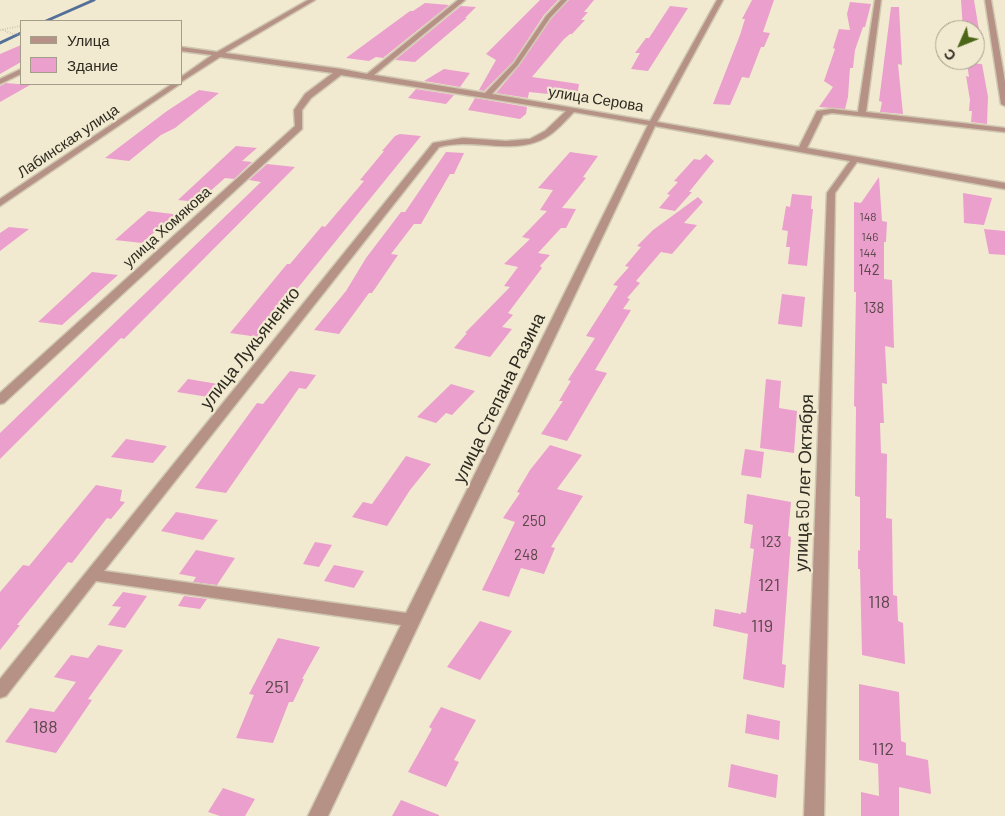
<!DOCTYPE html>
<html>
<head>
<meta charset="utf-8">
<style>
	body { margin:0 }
	#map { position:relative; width:1005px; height:816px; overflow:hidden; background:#f2ead0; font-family:Barlow,sans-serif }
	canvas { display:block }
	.legend { position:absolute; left:20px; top:20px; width:162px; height:65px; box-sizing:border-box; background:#f2ead0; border:1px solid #a39d8a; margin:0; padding:6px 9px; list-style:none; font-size:15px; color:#2d2a20 }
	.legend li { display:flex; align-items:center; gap:10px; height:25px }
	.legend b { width:25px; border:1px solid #a39d8a }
	.north { position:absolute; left:935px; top:20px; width:50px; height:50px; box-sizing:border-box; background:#f2ead0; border:1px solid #a39d8a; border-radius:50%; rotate:226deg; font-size:14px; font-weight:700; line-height:20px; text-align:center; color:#2d2a20 }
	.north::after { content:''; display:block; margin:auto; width:18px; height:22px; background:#4b6617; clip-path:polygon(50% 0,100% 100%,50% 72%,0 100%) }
</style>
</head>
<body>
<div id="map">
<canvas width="1005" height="816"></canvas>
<ul class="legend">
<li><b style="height:6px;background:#b69186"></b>Улица</li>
<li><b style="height:14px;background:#ea9fcc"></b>Здание</li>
</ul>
<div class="north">С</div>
</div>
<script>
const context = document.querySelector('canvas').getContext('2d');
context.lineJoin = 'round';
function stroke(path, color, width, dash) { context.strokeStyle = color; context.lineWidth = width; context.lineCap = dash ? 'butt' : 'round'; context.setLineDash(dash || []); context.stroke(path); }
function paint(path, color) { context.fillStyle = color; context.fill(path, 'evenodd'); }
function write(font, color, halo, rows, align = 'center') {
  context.font = font + ' Barlow,sans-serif'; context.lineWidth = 4.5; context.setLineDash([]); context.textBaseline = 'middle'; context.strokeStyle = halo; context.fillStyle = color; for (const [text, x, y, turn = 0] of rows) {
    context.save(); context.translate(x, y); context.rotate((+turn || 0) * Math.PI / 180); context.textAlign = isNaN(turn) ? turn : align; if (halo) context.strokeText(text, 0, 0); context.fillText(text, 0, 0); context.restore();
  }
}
stroke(new Path2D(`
	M46 21 94 0
	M0 43 21 33`), '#547099', 3);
paint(new Path2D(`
	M540 0H558L544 15 513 62 484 91 479 90 496 60 486 54Z
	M569 0H594L584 12H588L581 20H585L572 34H570L564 39 532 77 579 84 577 97 529 92 528 98 496 93 519 66 551 19Z
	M752 0H774L763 32 770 33 764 47H761L749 78 742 77 730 105 713 104 740 35 745 19H742Z
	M961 0H974L979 30 963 29Z
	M850 2 871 4 865 27H863L855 50 853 68H850L848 97 845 109 819 107 833 87 824 81 835 49 833 48 839 29 850 30 847 14Z
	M425 3 449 5 383 58 376 57 369 61 346 58 410 11H413Z
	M461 6 476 7 465 18H467L415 62 395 60Z
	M670 6 688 8 648 71 631 69 640 53H635L646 38H649Z
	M891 7H899L902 65 898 64 903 114 880 112 882 102 879 101Z
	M21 45V62L0 74V54Z
	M967 63 982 64 988 97 987 124 971 122 972 111H969L970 100 966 76 969 77Z
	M444 69 470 73 460 87 424 81Z
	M6 83 30 85 0 102V86Z
	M416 89 454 95 446 104 408 98Z
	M199 90 219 93 175 128 161 135 129 161 105 158 167 111Z
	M475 98 527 107 526 114 520 119 468 110Z
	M400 134 421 136 258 337 230 333 287 264H290L322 226 325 227 364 181 360 180 384 151H382L395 136Z
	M236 146 257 148 242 161 252 162 234 179 225 178 198 202 178 200Z
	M446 152 464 153 454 174H450L421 224H414L391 254 398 255 372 293H369L339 334 314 330 346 291 366 258 401 212H405Z
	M570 152 598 156 583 177 586 178 562 208 576 209 566 228H561L538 253 550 255 540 266 542 268 508 313 513 315 502 327 512 329 490 357 454 348 467 333H465L510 287 504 286 518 267 504 264 530 239 522 237 547 211 540 210 553 190 538 188Z
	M706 154 714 161 689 192H692L675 211 659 208 670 195 667 194 678 182 674 181 694 159 700 160Z
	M267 164 295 167 124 339 121 338 0 459V433L261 182 249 180Z
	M879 177 882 221 887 222 886 242H884V279L892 280 894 348 885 346 887 384 882 383 884 423H880L881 453 887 454 886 518 892 519 893 595 897 596 898 621 903 623 905 664 862 655 860 569H858V550L860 551V497L855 496 856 407 854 406 856 292H854V202L861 203Z
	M963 193 992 198 984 225 964 223Z
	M792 194 812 196 811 209H813L807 266 788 264 790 247H786L788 231 782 230 786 206 790 207Z
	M698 197 703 202 684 223 697 225 672 254 661 252 636 281 640 283 627 298 630 299 623 309 631 310 595 370 607 373 567 441 541 434 563 401H559L571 381 568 380 595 338 586 336 618 286 613 285 629 267 625 266 641 247 637 246 653 230Z
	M148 211 181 215 166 229 159 228 142 243 115 240Z
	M9 227 29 229 0 251V233Z
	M984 229 1005 231V255L989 254Z
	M92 272 118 275 62 325 38 322Z
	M782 294 805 297 802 327 778 324Z
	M290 371 316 375 306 389 299 388 226 493 195 488 257 403 263 404Z
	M188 379 218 384 208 397 177 392Z
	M766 379 781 381 779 408 797 411 794 453 760 448Z
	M451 384 475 391 452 415 446 413 436 423 417 417Z
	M126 439 167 446 153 463 111 457Z
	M550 445 582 455 557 489 583 496 551 547 555 548 544 574 521 568 509 597 482 590 515 522 503 518 520 493 517 492 530 470Z
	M745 449 764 452 761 478 741 475Z
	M406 456 431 464 410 490 387 526 352 517 363 502 372 504Z
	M96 485 122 490 120 501 125 502 111 519 107 518 72 563 68 562 17 625H20L0 650V592L23 565 29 566Z
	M747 494 791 502 788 536 791 537 782 664 786 665 784 688 743 679 748 634 713 626 715 609 741 614V612L746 613 754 549 750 548 753 525 744 523Z
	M176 512 182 513 218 520 203 540 161 531Z
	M315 542 332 545 319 567 303 564Z
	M196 550 235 558 217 585 193 582 196 577 179 574Z
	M334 565 364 571 354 588 324 581Z
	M123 592 147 596 125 628 108 625 121 607 112 606Z
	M184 596 207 599 200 609 178 606Z
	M480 621 512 631 480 680 447 667Z
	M278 638 320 647 302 679H304L293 702H289L273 743 236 738 254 695 249 694Z
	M98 645 123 650 88 699 92 700 56 753 5 742 30 708 54 712 76 682 54 677 71 655 88 658Z
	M859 684 899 692 901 741 906 743V755L928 760 931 794 899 787V816H861V792L879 796 878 764 859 760Z
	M441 707 476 720 454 760 459 762 446 787 408 772 432 729 429 727Z
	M747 714 780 721 779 740 745 733Z
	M731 764 778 775 776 798 728 787Z
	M223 788 255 799 245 816H220L208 812Z
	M401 800 439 815V816H392Z`), '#ea9fcc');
const minor = new Path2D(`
	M308 0H315L225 53 341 69 367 74 458 0H465L374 75 485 93 514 63 546 16 561 0H567L550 18 518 65 492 94 650 121 717 0H723L657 122 799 147 817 111 832 109 858 112 875 0H881L866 112 1005 128V132L832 113 823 115 807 148 1005 183V189L857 162 835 193 824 816H804L827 193 850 161 655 126 328 816H308L401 625 96 581 6 696 0 698V679L433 143 463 138 506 141 530 139 545 131 566 111 341 75 311 98 302 110V129L4 403 0 404V393L295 126 294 110 305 94 333 73 220 57 181 82V77L212 55 181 51V47L217 52ZM574 112 648 125 406 613 104 571 439 147C474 137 512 156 545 138 556 132 565 121 574 112Z
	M985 0H991L1005 82V106L1001 104Z
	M21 69V74L0 84V79Z
	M172 84H180L0 206V199Z`);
stroke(minor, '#cfc7b0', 3);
stroke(new Path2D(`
	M0 30 21 26
	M3 30 13 34H21`), '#b7b09b', 2, [0.5, 2]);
paint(minor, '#b69186');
write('12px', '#5c474b', null, [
	["148",868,217],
	["146",870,237],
	["144",868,253]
]);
write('15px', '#2d2a20', '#f2ead0', [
	["улица Серова",596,99,9],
	["Лабинская улица",68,141,-34],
	["улица Хомякова",167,227,-42]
]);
write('15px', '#5c474b', null, [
	["142",869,270],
	["138",874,308],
	["250",534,521],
	["123",771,542],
	["248",526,555]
]);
write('18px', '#2d2a20', '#f2ead0', [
	["улица Лукьяненко",250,348,-52],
	["улица Степана Разина",499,398,-64],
	["улица 50 лет Октября",804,483,-88]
]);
write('18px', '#5c474b', null, [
	["121",769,585],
	["118",879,602],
	["119",762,626],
	["251",277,687],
	["188",45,727],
	["112",883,749]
]);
</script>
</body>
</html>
